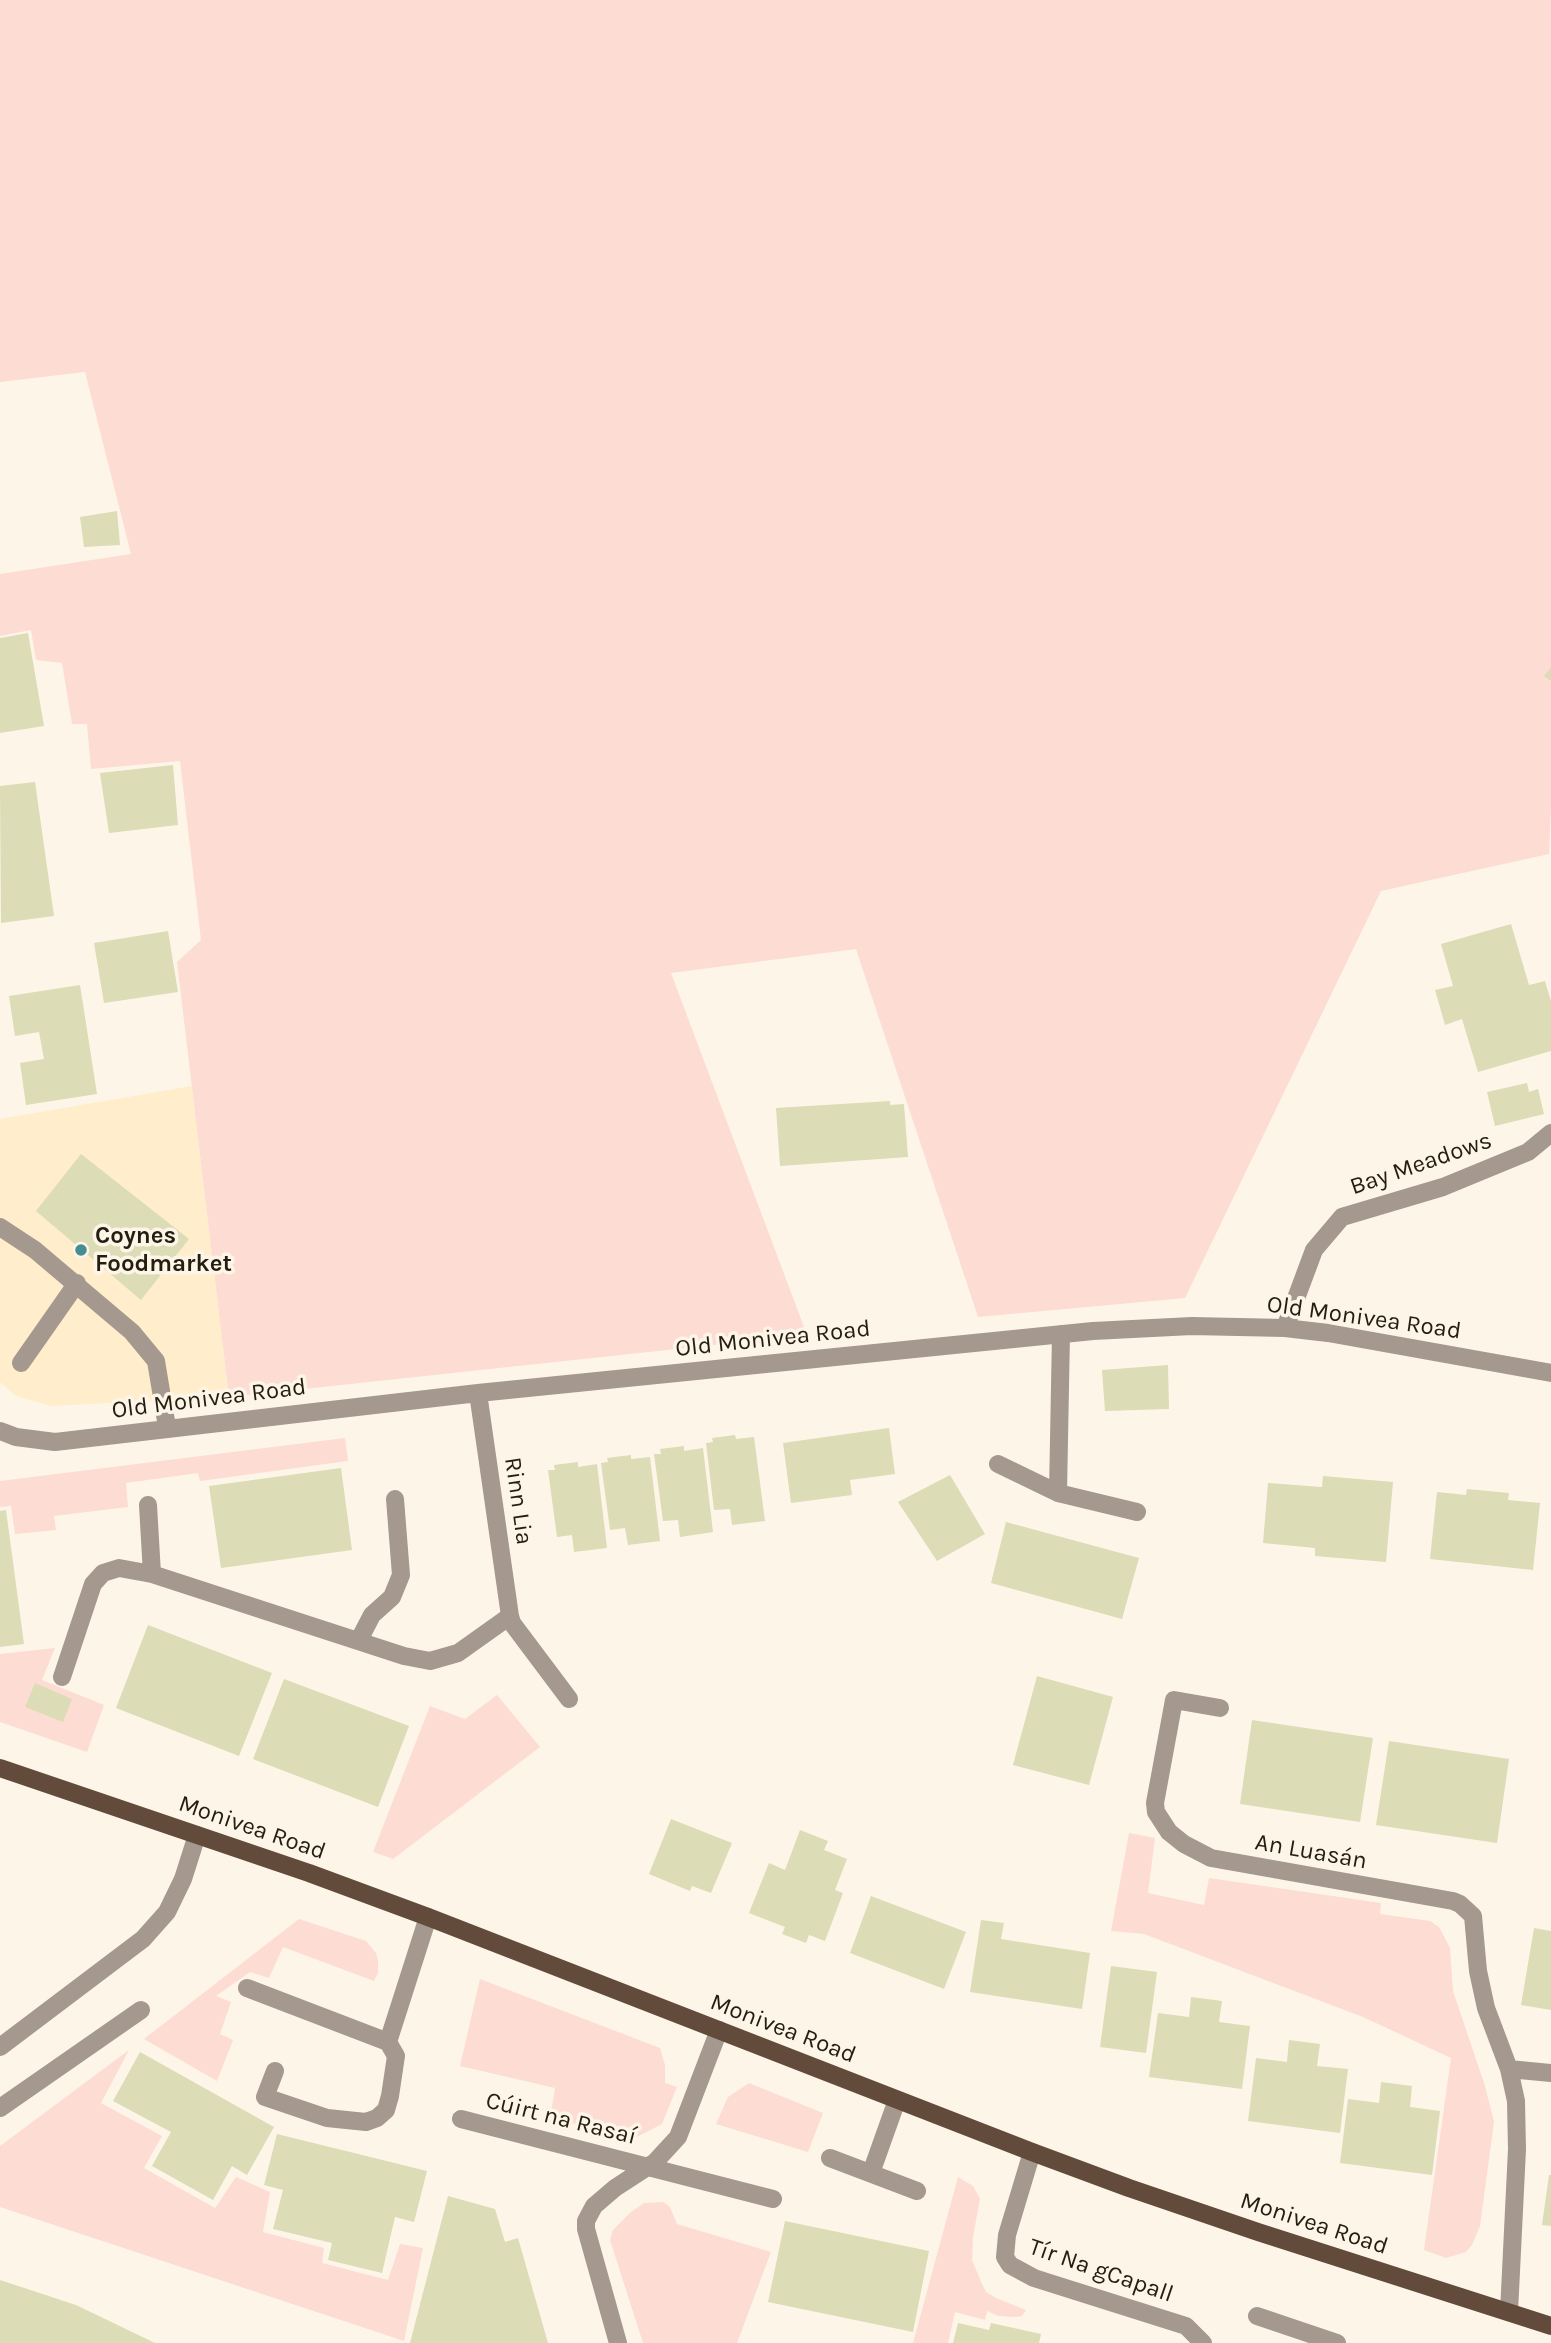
<!DOCTYPE html>
<meta charset="utf-8">
<style>
body{margin:0}
canvas{display:block;background:#fdf5e8}
</style>
<canvas width="1551" height="2343"></canvas>
<script>
const ctx = document.querySelector('canvas').getContext('2d');
ctx.lineJoin = 'round';
function paint(path, color) { ctx.fillStyle = color; ctx.fill(path, 'evenodd'); }
const shape = rows => new Path2D(rows.map(r => 'M' + r).join(''));
function strokePath(path, color, width, dash) { ctx.strokeStyle = color; ctx.lineWidth = width; ctx.lineCap = dash ? 'butt' : 'round'; ctx.setLineDash(dash || []); ctx.stroke(path); }
function drawText(font, color, halo, rows, align = 'center') {
  ctx.font = font + ' Karla,sans-serif'; ctx.lineWidth = 7; ctx.setLineDash([]); ctx.textBaseline = 'middle'; ctx.strokeStyle = halo; ctx.fillStyle = color; for (const [text, x, y, turn = 0] of rows) {
    ctx.save(); ctx.translate(x, y); ctx.rotate((+turn || 0) * Math.PI / 180); ctx.textAlign = isNaN(turn) ? turn : align; if (halo) ctx.strokeText(text, 0, 0); ctx.fillText(text, 0, 0); ctx.restore();
  }
}
paint(shape([
 [192,1086,229,1397,51,1406,16,1396,0,1382,0,1119]
]), '#ffedcc');
paint(shape([
 [0,0,1551,0,1551,806,1549,854,1381,891,1185,1298,978,1317,856,949,671,973,807,1335,229,1397,177,962,201,940,180,761,91,769,87,724,72,724,62,663,36,660,31,630,0,636,0,574,131,554,85,372,0,382],
 [345,1438,348,1461,200,1481,198,1473,126,1483,128,1507,54,1516,56,1530,15,1534,11,1506,0,1507,0,1481],
 [55,1648,42,1680,104,1705,87,1752,0,1722,0,1654],
 [497,1695,540,1747,393,1859,373,1852,430,1706,465,1719],
 [1129,1833,1155,1838,1148,1893,1204,1905,1209,1878,1381,1903,1380,1914,1430,1921,1439,1927,1450,1948,1453,1991,1485,2086,1494,2122,1480,2226,1472,2245,1466,2252,1446,2258,1424,2250,1451,2058,1363,2017,1144,1934,1111,1931],
 [299,1919,366,1941,376,1953,378,1961,378,1973,374,1981,283,1947,269,1978,250,1972,216,1996,231,2002,220,2034,233,2040,217,2081,144,2039],
 [480,1979,660,2048,665,2065,665,2083,677,2087,662,2124,635,2138,550,2118,555,2088,460,2066],
 [129,2050,101,2103,162,2136,144,2168,215,2208,236,2177,270,2192,263,2232,324,2248,322,2263,388,2280,400,2244,423,2248,404,2341,0,2207,0,2146],
 [749,2083,823,2113,808,2152,716,2124,728,2097],
 [958,2177,973,2186,980,2199,973,2237,972,2260,982,2284,986,2292,996,2298,1026,2310,1022,2316,1014,2317,998,2316,987,2311,985,2320,955,2312,948,2343,913,2343],
 [663,2202,670,2207,677,2224,771,2252,737,2343,643,2343,610,2240,613,2230,631,2212,644,2203]
]), '#fddcd3');
paint(shape([
 [117,511,120,545,84,547,80,517],
 [28,633,44,726,0,733,0,638],
 [1551,667,1551,681,1544,676],
 [173,765,178,825,109,833,100,773],
 [35,782,54,916,1,923,0,786],
 [1511,924,1529,985,1545,981,1551,1001,1551,1051,1478,1072,1462,1019,1445,1025,1435,990,1453,986,1441,944],
 [168,931,178,992,104,1003,94,943],
 [80,985,97,1094,26,1105,20,1063,44,1059,39,1032,15,1036,9,996],
 [1527,1083,1529,1092,1538,1089,1544,1114,1495,1126,1487,1092],
 [890,1101,890,1105,904,1104,908,1157,780,1166,776,1108],
 [81,1154,189,1239,141,1300,36,1211],
 [1168,1365,1169,1409,1105,1411,1102,1370],
 [889,1428,895,1474,850,1480,852,1495,791,1503,783,1443],
 [735,1435,736,1439,754,1437,765,1521,732,1525,730,1509,714,1510,706,1443,713,1442,712,1438],
 [684,1446,684,1451,703,1448,713,1532,680,1537,678,1520,663,1521,654,1454,661,1454,660,1449],
 [631,1455,631,1459,650,1457,660,1541,628,1545,625,1528,610,1530,601,1463,608,1462,607,1458],
 [578,1462,578,1467,597,1464,607,1548,574,1552,572,1535,557,1537,548,1470,555,1470,554,1465],
 [341,1468,352,1550,221,1568,209,1486],
 [950,1475,985,1534,937,1561,898,1502],
 [1323,1476,1393,1482,1386,1562,1315,1556,1315,1548,1263,1543,1268,1483,1322,1487],
 [1467,1489,1509,1493,1508,1500,1540,1503,1533,1570,1430,1559,1437,1492,1466,1495],
 [6,1510,24,1644,0,1647,0,1511],
 [1006,1522,1139,1558,1122,1619,991,1583],
 [148,1625,272,1673,239,1756,116,1708],
 [1037,1676,1113,1697,1089,1785,1013,1765],
 [284,1679,409,1726,378,1807,253,1759],
 [35,1683,72,1699,63,1722,25,1707],
 [1252,1720,1373,1738,1360,1822,1240,1804],
 [1389,1741,1509,1759,1497,1843,1376,1825],
 [671,1819,732,1843,711,1893,692,1886,690,1891,649,1874],
 [800,1830,828,1841,824,1850,847,1859,835,1890,843,1893,825,1941,809,1935,806,1943,782,1934,785,1927,749,1913,769,1863,785,1870],
 [871,1896,966,1932,944,1989,850,1953],
 [981,1920,1004,1923,1001,1939,1090,1953,1082,2009,970,1992],
 [1534,1928,1551,1931,1551,2010,1521,2005],
 [1111,1966,1157,1972,1146,2053,1100,2047],
 [1191,1997,1222,2001,1219,2022,1250,2026,1242,2089,1149,2077,1158,2013,1189,2017],
 [1289,2040,1320,2044,1317,2066,1348,2069,1340,2133,1248,2121,1256,2058,1287,2062],
 [140,2052,274,2127,247,2175,232,2166,213,2200,152,2166,171,2132,113,2101],
 [1381,2082,1412,2086,1410,2107,1440,2111,1432,2175,1340,2163,1348,2099,1379,2103],
 [277,2134,427,2171,414,2222,395,2217,382,2273,328,2260,332,2243,273,2229,283,2190,264,2185],
 [1549,2175,1551,2175,1551,2226,1542,2225],
 [448,2196,495,2209,505,2242,518,2238,548,2343,410,2343],
 [785,2221,929,2251,913,2332,768,2302],
 [0,2280,76,2305,155,2343,0,2343],
 [958,2323,989,2330,991,2323,1041,2334,1039,2343,953,2343]
]), '#dcdcb7');
strokePath(shape([
 [0,1227,35,1250,132,1332,156,1361,167,1427],
 [1285,1328,1314,1250,1342,1217,1443,1187,1528,1152,1551,1133],
 [1061,1334,1058,1493,1137,1512],
 [21,1363,77,1283],
 [0,1431,16,1437,55,1442,478,1393,1093,1331,1192,1326,1285,1328,1328,1333,1551,1373],
 [998,1464,1058,1493],
 [148,1505,152,1574],
 [510,1616,512,1623,569,1699],
 [359,1640,372,1615,392,1597,401,1575,395,1499],
 [62,1677,93,1584,103,1573,119,1568,152,1574,404,1656,430,1661,458,1653,510,1616,478,1393],
 [1220,1708,1174,1700,1155,1803,1156,1812,1169,1832,1184,1844,1211,1858,1453,1901,1460,1904,1473,1916,1478,1971,1486,2008,1509,2069,1516,2101,1517,2149,1509,2312],
 [247,1988,388,2042],
 [0,2047,143,1939,167,1912,183,1879,197,1835],
 [1509,2069,1551,2073],
 [275,2071,265,2097,327,2118,366,2122,377,2118,386,2110,390,2096,396,2056,388,2042,428,1917],
 [0,2108,141,2010],
 [461,2119,773,2199],
 [1032,2152,1007,2235,1005,2257,1010,2265,1034,2278,1186,2326,1203,2343],
 [830,2158,917,2191],
 [871,2173,897,2100],
 [1257,2316,1337,2343],
 [618,2343,586,2229,586,2221,594,2206,615,2188,655,2162,678,2137,719,2030]
]), '#a5988e', 18);
strokePath(shape([
 [0,1768,309,1873,428,1917,1032,2152,1129,2188,1258,2232,1551,2326]
]), '#624b3a', 18);
for (const [x, y, r, color] of [
 [81,1250,7,"#458d93"]
]) { const dot = new Path2D(); dot.arc(x, y, r, 0, 2 * Math.PI); ctx.fillStyle = color; ctx.fill(dot); strokePath(dot, '#fdf5e8', 2.5); }
drawText('24px', '#241e11', '#fdf5e8', [
 ["Bay Meadows",1421,1164,-19],
 ["Old Monivea Road",1364,1318,8],
 ["Old Monivea Road",773,1339,-6],
 ["Old Monivea Road",209,1399,-7],
 ["Rinn Lia",518,1501,82],
 ["Monivea Road",252,1828,19],
 ["An Luasán",1311,1852,10],
 ["Monivea Road",783,2029,21],
 ["Cúirt na Rasaí",561,2119,14],
 ["Monivea Road",1314,2224,18],
 ["Tír Na gCapall",1101,2271,19]
]);
drawText('bold 24px', '#241e11', '#fdf5e8', [
 ["Coynes",95,1236],
 ["Foodmarket",95,1264]
], 'left');
</script>
